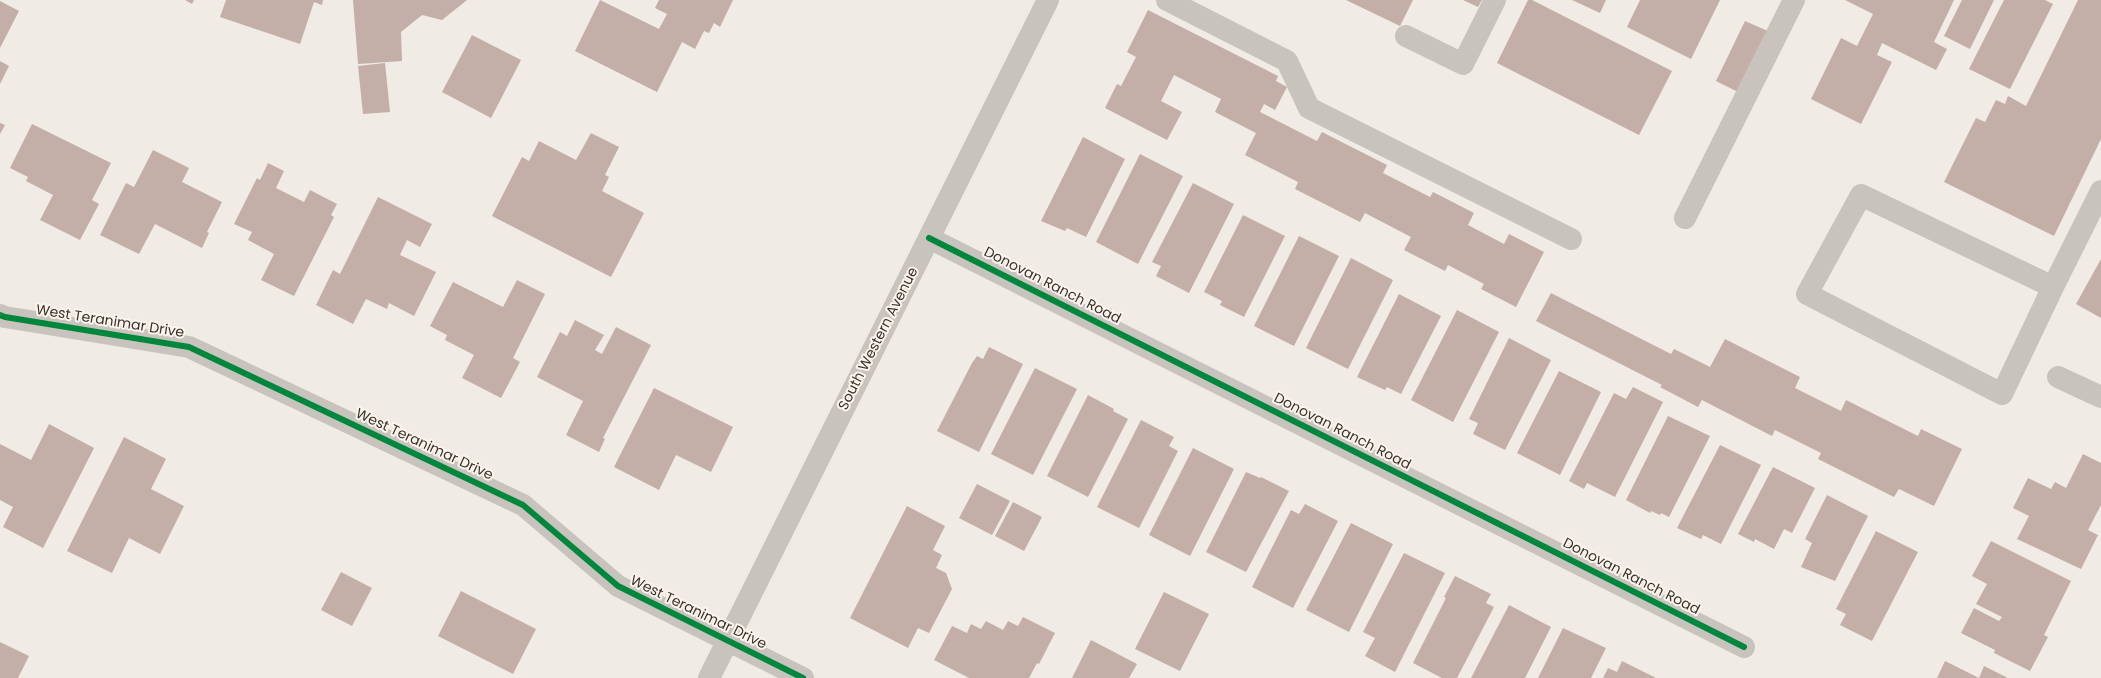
<!DOCTYPE html>
<style>
body{margin:0}
canvas{display:block;background:#f0ebe5}
</style>
<canvas width="2101" height="678"></canvas>
<script>
const ctx = document.querySelector('canvas').getContext('2d');
ctx.lineJoin = 'round';
function paint(path, color) { ctx.fillStyle = color; ctx.fill(path, 'evenodd'); }
const shape = rows => new Path2D(rows.map(r => 'M' + r).join(''));
function strokePath(path, color, width, dash) { ctx.strokeStyle = color; ctx.lineWidth = width; ctx.lineCap = dash ? 'butt' : 'round'; ctx.setLineDash(dash || []); ctx.stroke(path); }
function drawText(font, color, halo, rows, align = 'center') {
  ctx.font = font + ' Poppins,sans-serif'; ctx.lineWidth = 4; ctx.setLineDash([]); ctx.textBaseline = 'middle'; ctx.strokeStyle = halo; ctx.fillStyle = color; for (const [text, x, y, turn = 0] of rows) {
    ctx.save(); ctx.translate(x, y); ctx.rotate((+turn || 0) * Math.PI / 180); ctx.textAlign = isNaN(turn) ? turn : align; if (halo) ctx.strokeText(text, 0, 0); ctx.fillText(text, 0, 0); ctx.restore();
  }
}
paint(shape([
 [185,0,194,0,192,4],
 [226,0,323,0,322,5,314,2,300,44,220,17],
 [353,0,467,0,442,20,422,15,401,32,402,61,358,64],
 [600,0,659,29,667,14,655,8,659,0,733,0,720,27,714,23,709,33,704,31,695,49,682,42,657,92,575,51],
 [1346,0,1413,0,1400,26],
 [1463,0,1482,0,1478,7],
 [1528,0,1532,0,1672,71,1639,135,1497,63],
 [1572,0,1606,0,1600,13],
 [1640,0,1720,0,1691,59,1627,27],
 [1845,0,1954,0,1934,42,1947,49,1936,70,1882,43,1877,55,1892,62,1861,124,1811,99,1841,38,1857,46,1873,14],
 [1962,0,1994,0,1970,49,1944,36],
 [2004,0,2045,0,2053,4,2010,89,1969,69],
 [2078,0,2101,0,2101,139,2054,236,1944,182,1976,118,1985,122,1996,100,2005,104,2008,96,2026,106],
 [0,1,19,11,0,48],
 [1148,10,1278,76,1276,81,1287,87,1275,110,1264,104,1260,112,1317,141,1322,132,1387,165,1383,173,1430,197,1433,192,1474,213,1468,225,1504,244,1509,234,1544,252,1516,307,1481,289,1484,284,1448,265,1445,271,1404,250,1411,237,1365,213,1360,222,1295,189,1298,182,1245,155,1256,133,1215,112,1221,99,1174,75,1161,101,1182,112,1167,140,1105,108,1117,84,1121,86,1136,57,1127,52],
 [1745,21,1770,32,1740,93,1716,81],
 [472,35,521,60,491,118,442,92],
 [0,61,9,66,0,84],
 [385,63,390,112,363,114,358,66],
 [0,123,5,125,0,134],
 [32,124,111,163,92,200,99,204,80,240,40,220,53,195,26,181,28,177,10,168],
 [591,133,619,147,605,175,609,177,602,191,644,213,611,277,492,216,522,157,529,161,539,141,576,160],
 [1083,137,1125,159,1086,237,1067,228,1065,231,1041,221],
 [153,150,189,168,182,182,222,202,207,232,209,233,202,248,155,224,139,254,100,235,126,183,134,187],
 [1140,154,1183,176,1138,264,1096,242],
 [268,163,284,171,276,188,304,202,310,190,337,204,331,215,334,217,294,296,261,280,274,254,248,240,252,232,234,224,257,178,260,180],
 [1193,183,1234,204,1189,293,1156,276,1161,266,1152,262],
 [378,197,432,224,420,247,407,240,400,255,436,272,414,316,389,303,387,309,366,299,353,324,316,305,333,270,340,274],
 [1243,215,1285,236,1244,317,1220,305,1222,301,1204,292],
 [1299,236,1339,256,1294,346,1254,326],
 [1351,258,1393,280,1348,369,1306,348],
 [2101,259,2101,318,2076,304],
 [517,280,545,294,513,358,520,362,501,398,462,378,474,355,445,340,447,335,430,326,453,282,503,307],
 [1551,293,1671,354,1674,349,1710,367,1725,339,1800,377,1795,388,1841,411,1846,400,1918,436,1921,429,1962,449,1934,506,1899,489,1894,497,1818,459,1821,453,1775,430,1772,436,1702,400,1698,407,1660,387,1662,385,1536,321],
 [1399,294,1441,316,1401,394,1387,387,1385,390,1357,377],
 [1457,310,1499,332,1453,422,1411,400],
 [575,320,604,335,595,350,602,354,616,327,651,345,603,438,605,439,599,452,566,435,583,401,537,377,560,332,567,336],
 [1509,338,1551,360,1505,450,1473,434,1478,423,1469,419],
 [989,347,1023,364,979,452,937,431,972,363,977,356,983,359],
 [1035,368,1077,389,1033,475,991,454],
 [1559,371,1601,392,1560,475,1517,453],
 [1633,387,1663,402,1615,497,1587,483,1584,489,1569,481,1614,393,1626,399],
 [654,388,733,427,711,472,676,455,659,490,614,467],
 [1088,395,1114,409,1113,411,1128,419,1088,497,1047,476],
 [1668,416,1710,436,1669,517,1661,513,1660,515,1651,511,1650,513,1626,500],
 [1141,420,1174,437,1169,446,1178,451,1139,528,1097,507],
 [49,424,94,448,43,548,3,527,13,507,0,500,0,444,31,460],
 [124,437,166,459,151,489,184,506,160,554,129,538,112,573,67,551],
 [1720,445,1761,465,1721,544,1703,535,1701,539,1677,528],
 [1193,448,1234,469,1190,556,1149,535],
 [2083,454,2101,463,2101,505,2088,530,2098,535,2081,569,2017,539,2029,516,2013,508,2028,478,2051,489,2055,482,2066,488],
 [1773,467,1815,488,1792,533,1784,529,1774,549,1755,539,1754,542,1738,534],
 [1246,472,1260,478,1261,477,1289,491,1246,572,1206,552],
 [977,484,1010,501,992,535,959,518],
 [1827,495,1868,516,1835,581,1801,567,1812,543,1805,539],
 [1013,502,1042,517,1024,551,995,536],
 [1305,504,1338,521,1293,608,1252,587,1291,510,1299,514],
 [907,506,945,526,933,550,942,555,936,568,946,573,952,589,929,633,918,628,908,648,850,618],
 [1351,523,1393,544,1349,632,1306,610],
 [1876,531,1918,552,1872,641,1840,625,1846,614,1836,609],
 [1991,541,2071,581,2044,635,2048,637,2030,671,1994,653,1995,650,1961,633,1974,608,1999,621,2002,617,1976,604,1987,584,1972,576],
 [1404,553,1445,573,1395,672,1365,656,1375,638,1363,632],
 [341,572,372,588,352,626,321,610],
 [1455,576,1491,594,1486,603,1494,607,1457,678,1442,678,1413,663,1446,598,1444,597],
 [461,591,536,629,513,674,438,636],
 [1164,592,1209,614,1180,671,1135,649],
 [1509,605,1551,627,1525,678,1471,678],
 [1023,617,1055,633,1039,664,1037,663,1029,678,969,678,934,660,952,626,967,633,971,624,981,629,986,621,1003,630,1008,621,1018,626],
 [1563,628,1606,648,1591,678,1538,678],
 [1091,640,1137,664,1129,678,1072,678],
 [0,642,29,656,18,678,0,678],
 [1622,661,1656,678,1603,678,1608,668,1617,672],
 [1945,661,1979,678,1984,666,2008,678,1937,678]
]), '#c3afa7');
strokePath(shape([
 [1167,0,1287,61,1309,108,1571,239],
 [1406,36,1463,64,1495,0],
 [1685,218,1794,0],
 [929,238,1744,647],
 [2053,287,1861,195,1807,294,2002,394,2053,287,2101,191],
 [0,315,5,317,189,347,523,505,618,586,803,678],
 [2058,377,2101,397],
 [709,678,1048,0]
]), '#c9c3be', 22);
strokePath(shape([
 [929,238,1744,647],
 [0,315,5,317,189,347,523,505,618,586,803,678]
]), '#00873e', 6);
drawText('14px', '#3b302b', '#fbf5ee', [
 ["Donovan Ranch Road",1052,286,27],
 ["West Teranimar Drive",110,322,9],
 ["South Western Avenue",879,339,-63],
 ["Donovan Ranch Road",1342,432,27],
 ["West Teranimar Drive",424,445,25],
 ["Donovan Ranch Road",1631,577,27],
 ["West Teranimar Drive",698,613,26]
]);
</script>
